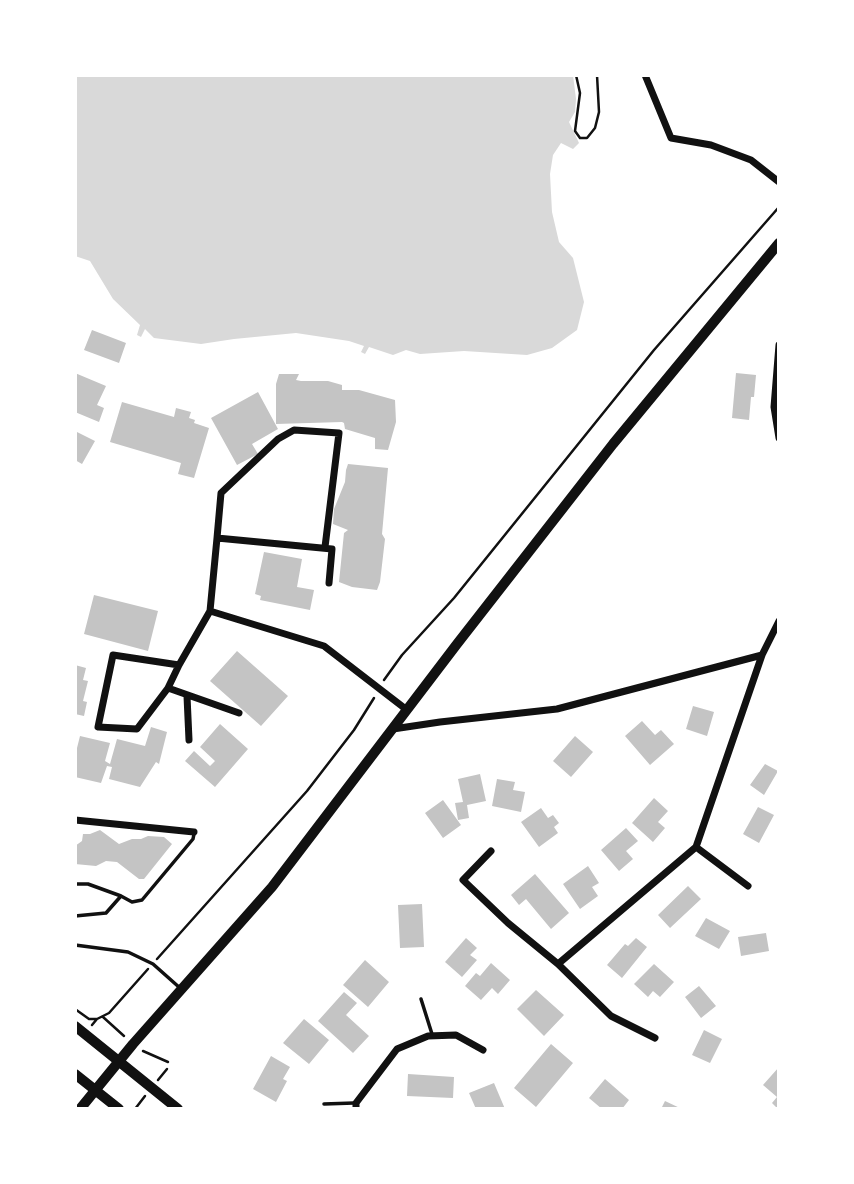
<!DOCTYPE html>
<style>
body{margin:0}
#map{position:relative;width:854px;height:1184px;overflow:hidden;background:#fff;font-family:Ubuntu,sans-serif}
canvas{display:block}
.frame{position:absolute;inset:0;border:77px solid #fff;pointer-events:none}
</style>
<div id="map">
<canvas width="854" height="1184"></canvas>
<div class="frame"></div>
</div>
<script>
const ctx = document.querySelector('canvas').getContext('2d');
ctx.lineJoin = 'round';
function paint(path, color) { ctx.fillStyle = color; ctx.fill(path, 'evenodd'); }
const shape = rows => new Path2D(rows.map(r => 'M' + r).join(''));
function strokePath(path, color, width, dash) { ctx.strokeStyle = color; ctx.lineWidth = width; ctx.lineCap = dash ? 'butt' : 'round'; ctx.setLineDash(dash || []); ctx.stroke(path); }
paint(shape([
 [75,75,573,75,576,99,575,112,569,122,579,143,573,149,561,143,553,155,550,174,552,212,559,242,573,258,584,302,577,330,552,348,527,355,464,351,420,354,406,350,393,355,369,347,365,354,361,352,364,346,349,341,296,333,234,339,201,344,154,338,145,329,141,337,137,335,140,325,113,299,90,261,75,256]
]), '#d9d9d9');
paint(shape([
 [92,330,126,343,119,363,84,350],
 [75,373,106,386,97,405,104,408,99,422,75,412],
 [736,373,756,375,754,397,751,397,749,420,732,418],
 [279,374,299,374,296,380,301,381,328,381,342,385,342,390,359,390,395,400,396,422,388,450,375,449,375,438,345,429,344,423,342,422,276,424,276,384],
 [258,392,278,429,252,444,258,454,237,465,211,418],
 [122,402,174,417,176,408,191,412,189,418,195,420,194,423,209,428,194,478,178,474,181,463,110,442],
 [75,431,95,441,82,464,75,460],
 [348,464,388,468,382,534,385,539,380,582,377,590,352,587,339,582,344,533,348,530,333,524,334,509,345,482,346,470],
 [264,552,302,559,297,587,314,590,310,610,260,600,261,596,255,594],
 [94,595,158,611,148,651,84,634],
 [237,651,288,696,261,726,210,681],
 [75,665,86,668,83,680,88,681,83,701,87,702,84,716,75,714],
 [693,706,714,712,707,736,686,729],
 [642,721,655,735,661,730,674,744,650,765,625,736],
 [220,724,248,749,215,787,185,761,194,751,210,766,215,761,200,747],
 [151,727,167,732,159,764,156,762,140,787,109,779,112,767,107,766,101,783,75,777,75,756,80,736,110,743,105,761,110,764,117,739,145,746],
 [575,736,593,752,571,777,553,761],
 [765,764,778,771,764,795,750,785],
 [480,774,486,801,467,805,469,818,458,820,455,803,463,802,458,779],
 [497,779,515,782,513,790,525,792,521,812,492,806],
 [654,798,668,811,658,822,665,828,653,842,632,823],
 [443,800,461,825,443,838,425,813],
 [758,807,774,815,759,843,743,834],
 [541,808,548,818,553,815,559,823,554,827,558,833,539,847,521,822],
 [626,828,638,841,626,851,633,859,619,871,601,850],
 [100,830,119,844,132,839,141,839,148,836,164,837,172,844,144,879,139,879,117,862,106,861,96,866,75,864,75,846,82,841,83,834,90,834],
 [588,866,599,883,592,887,598,896,580,909,563,884],
 [535,874,569,913,551,929,526,899,519,905,511,895],
 [688,886,701,899,670,928,658,915],
 [422,904,424,947,400,948,398,905],
 [706,918,730,931,719,949,695,936],
 [766,933,769,951,741,956,738,937],
 [466,938,477,948,470,955,477,960,462,977,445,962],
 [636,938,647,947,622,978,607,965,625,944,628,946],
 [365,960,389,982,368,1007,343,985],
 [491,963,510,980,498,994,492,988,481,1000,465,986,476,973,480,976],
 [654,964,674,982,660,997,653,991,648,997,634,984],
 [699,986,716,1006,701,1018,685,997],
 [536,990,564,1015,544,1036,517,1009],
 [344,992,357,1003,346,1015,369,1036,353,1053,318,1021],
 [304,1019,329,1040,309,1064,283,1043],
 [704,1030,722,1039,710,1063,692,1055],
 [551,1044,573,1063,536,1107,514,1088],
 [271,1056,290,1067,283,1079,287,1081,276,1102,253,1089],
 [779,1067,779,1109,778,1109,772,1103,777,1097,763,1085],
 [408,1074,454,1077,453,1098,407,1096],
 [605,1079,629,1100,622,1109,602,1109,589,1098],
 [494,1083,505,1109,476,1109,469,1093],
 [665,1101,682,1109,661,1109]
]), '#c4c4c4');
strokePath(shape([
 [576,75,580,93,575,131,580,138,587,138,595,128,599,112,597,75],
 [384,680,402,655,454,598,654,350,779,207],
 [157,959,307,791,354,730,374,698],
 [75,1009,89,1019,97,1019],
 [103,1017,124,1036],
 [92,1025,97,1019,109,1013,148,969],
 [143,1051,168,1062],
 [158,1080,167,1069],
 [135,1109,145,1096]
]), '#111', 2.5);
strokePath(shape([
 [75,884,88,884,121,896,132,902,142,900,193,839,194,834],
 [75,916,106,913,121,896],
 [75,945,128,952,153,964,180,988],
 [421,999,432,1034],
 [324,1104,354,1103]
]), '#111', 3.5);
strokePath(shape([
 [645,75,671,138,711,145,751,160,779,182],
 [779,345,774,407,779,438],
 [325,547,339,433,294,430,278,439,221,493,217,538,332,549,329,583],
 [210,611,324,646,407,710],
 [179,665,113,655,98,727,137,729,168,688,179,665,210,611,217,538],
 [168,688,239,713],
 [187,696,189,740],
 [393,729,440,722,557,709,762,655],
 [75,820,194,832],
 [696,847,748,886],
 [491,851,463,880,508,923,558,964,611,1016,655,1038],
 [558,964,696,847,762,655,779,621],
 [356,1109,356,1103,397,1049,428,1036,456,1035,483,1050]
]), '#111', 7);
strokePath(shape([
 [75,1026,178,1109],
 [75,1074,119,1109],
 [80,1109,133,1044,272,887,457,644,613,444,779,243]
]), '#111', 10);
</script>
